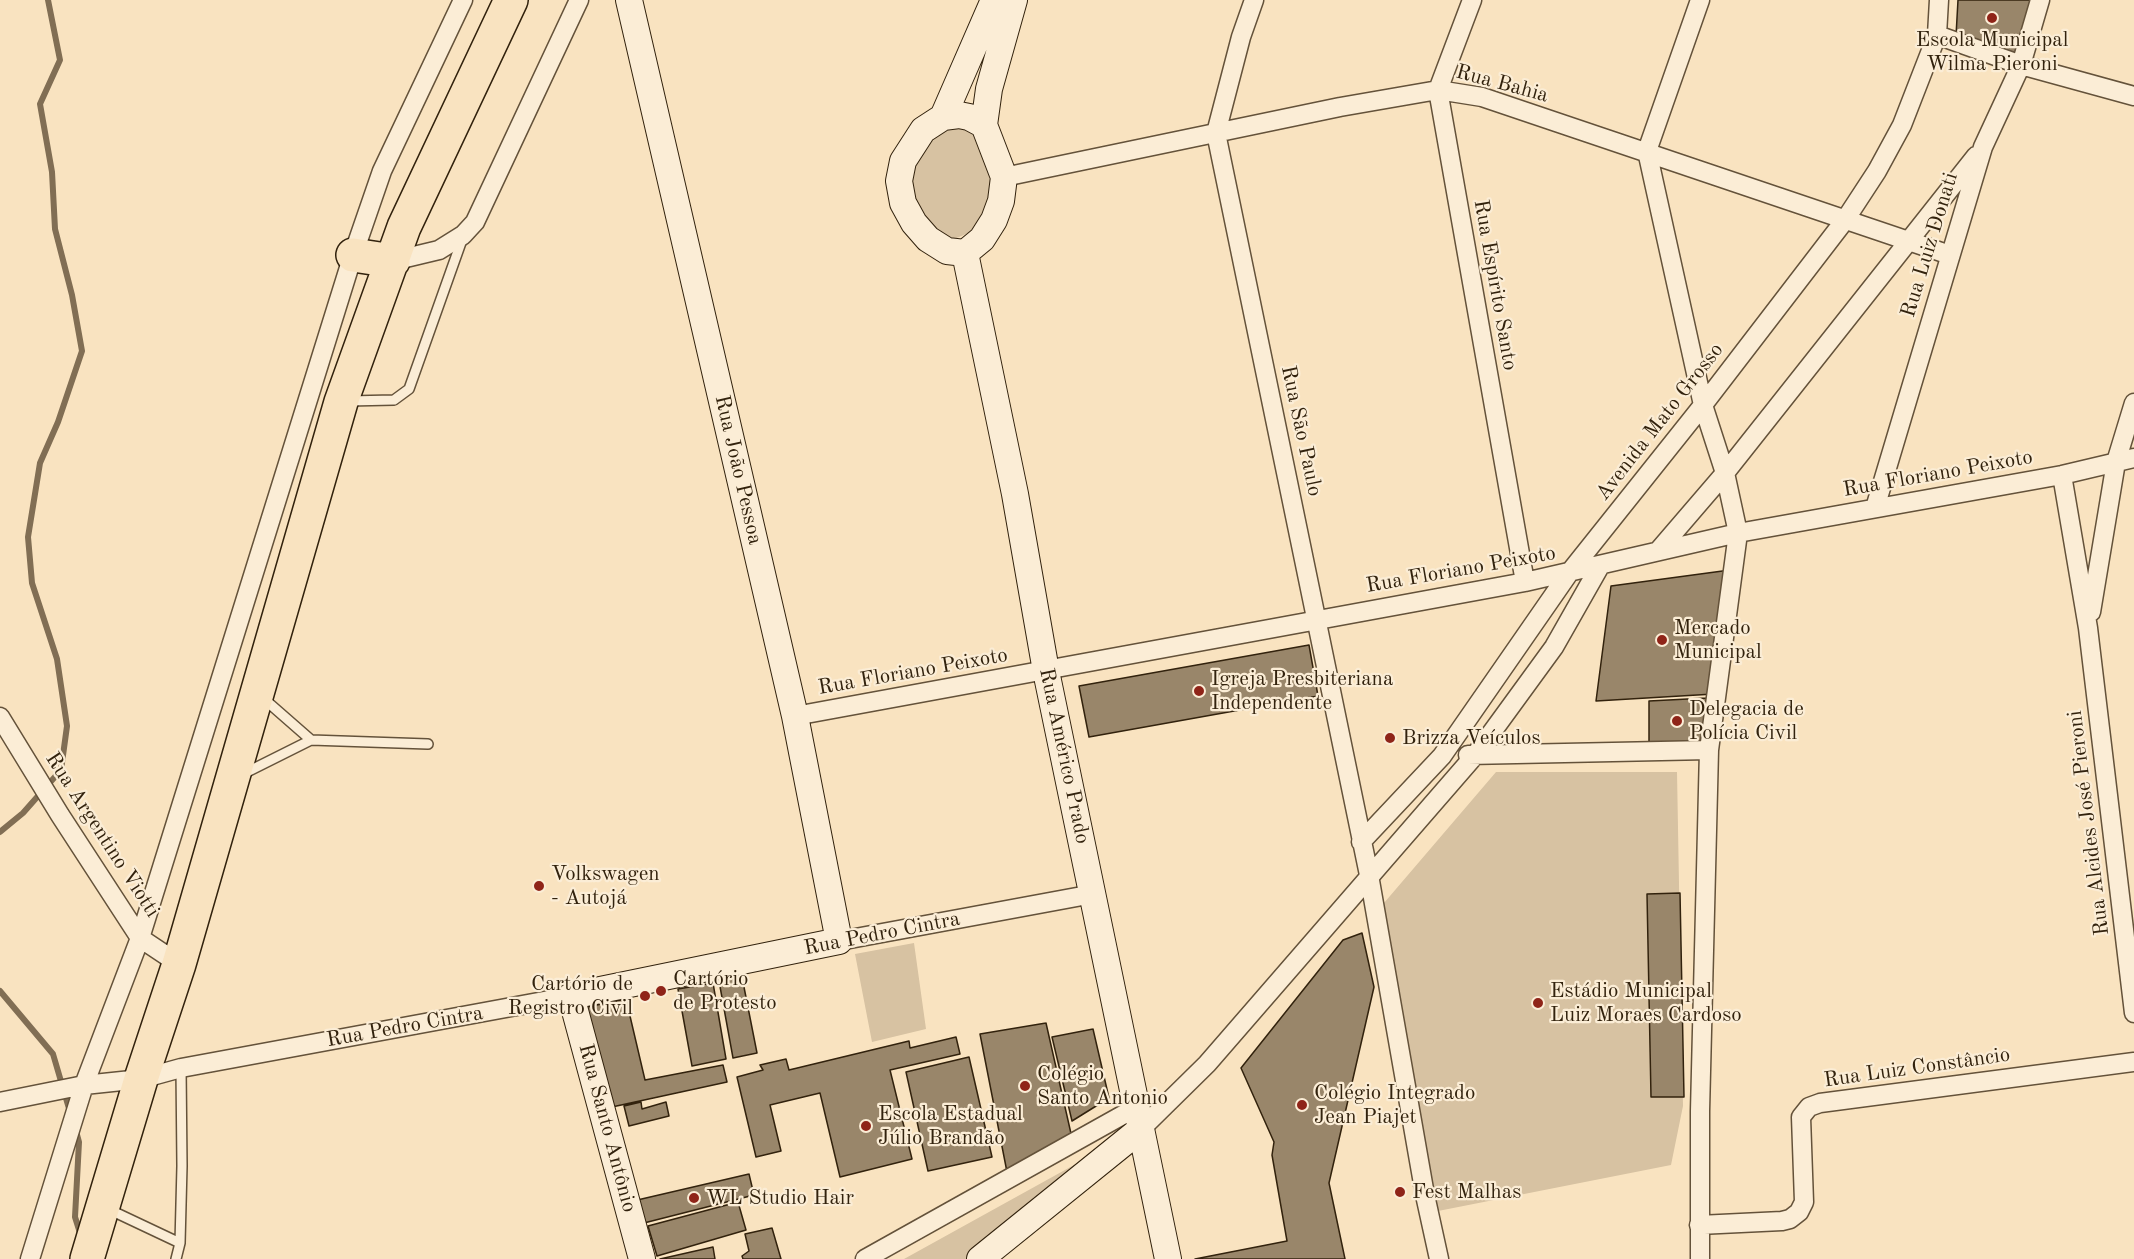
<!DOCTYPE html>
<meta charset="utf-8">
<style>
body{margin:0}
canvas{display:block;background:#f9e3c0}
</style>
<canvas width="2134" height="1259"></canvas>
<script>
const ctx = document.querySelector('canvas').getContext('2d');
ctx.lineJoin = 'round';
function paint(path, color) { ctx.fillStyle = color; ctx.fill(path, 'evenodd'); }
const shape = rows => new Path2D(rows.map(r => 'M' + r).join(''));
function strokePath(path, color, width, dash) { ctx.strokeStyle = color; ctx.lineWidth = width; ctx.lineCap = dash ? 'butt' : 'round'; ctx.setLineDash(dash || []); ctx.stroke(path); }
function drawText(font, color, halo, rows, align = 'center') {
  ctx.font = font + ' "Old Standard TT",serif'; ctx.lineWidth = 4.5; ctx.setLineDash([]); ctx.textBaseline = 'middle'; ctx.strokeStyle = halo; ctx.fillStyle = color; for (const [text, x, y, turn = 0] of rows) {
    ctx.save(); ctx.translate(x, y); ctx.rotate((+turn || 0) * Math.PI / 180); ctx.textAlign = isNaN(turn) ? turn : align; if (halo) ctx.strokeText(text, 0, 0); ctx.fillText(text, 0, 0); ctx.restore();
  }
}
paint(shape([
 [949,124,972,131,981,143,992,188,986,216,973,231,952,240,942,238,913,210,910,168,914,151],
 [1496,772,1677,772,1683,1106,1671,1165,1433,1212,1378,910],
 [914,943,926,1029,872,1042,855,954],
 [1130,1134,988,1259,904,1259]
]), '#d7c2a2');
strokePath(shape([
 [0,832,23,813,61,770,67,726,57,659,32,583,28,537,40,463,58,422,82,351,72,295,55,229,52,172,40,104,60,60,48,0],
 [0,991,53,1054,70,1112],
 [76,1131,79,1142,75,1217,81,1236]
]), '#816e54', 6);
const building = shape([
 [1958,0,2031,0,2016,53,1956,36,1958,0],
 [1730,570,1714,694,1596,701,1611,586,1730,570],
 [1309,645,1318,696,1089,737,1079,686,1309,645],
 [1707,698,1704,741,1649,744,1649,701,1707,698],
 [1680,893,1684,1097,1651,1097,1647,894,1680,893],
 [1362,933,1374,987,1329,1183,1345,1259,1195,1259,1287,1241,1272,1155,1274,1142,1241,1068,1343,940,1362,933],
 [742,977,757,1053,733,1058,719,981,742,977],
 [713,983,726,1059,692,1066,678,989,713,983],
 [626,999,645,1080,723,1065,727,1082,612,1107,587,1007,626,999],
 [1046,1023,1072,1138,1007,1172,980,1034,1046,1023],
 [1093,1029,1109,1098,1072,1121,1052,1037,1093,1029],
 [956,1037,960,1054,890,1070,912,1159,840,1177,820,1093,770,1105,781,1151,756,1157,737,1077,763,1070,760,1065,786,1059,789,1070,909,1041,910,1048,956,1037],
 [969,1057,992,1157,928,1171,906,1072,969,1057],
 [641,1102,642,1109,666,1102,669,1116,629,1126,624,1106,641,1102],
 [749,1174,754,1195,640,1224,633,1201,749,1174],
 [738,1202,746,1230,657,1256,648,1226,738,1202],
 [772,1228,781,1259,743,1259,742,1256,749,1251,745,1234,772,1228],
 [713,1247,715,1259,660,1259,713,1247]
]);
paint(building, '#99866a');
strokePath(building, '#32220d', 1.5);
const lane = shape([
 [348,401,394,400,409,389,463,237],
 [263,698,311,740,428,744],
 [243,774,311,740],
 [108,1209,180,1243],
 [176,1259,180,1243,182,1166,181,1068]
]);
const street = shape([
 [1254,0,1241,37,1216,133,1369,875,1425,1195,1439,1259],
 [1472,0,1438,90,1525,582],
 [1700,0,1647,151,1703,405,1725,473,1738,533,1709,750,1700,1111,1700,1259],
 [1937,35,2021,65,2134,96],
 [1004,177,1340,107,1438,90,1482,97,1950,255],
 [393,261,439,250,463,235,475,222,579,0],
 [2062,475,2088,628,2134,1013],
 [1875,508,1983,147,2021,65,2040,0],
 [1658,551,1725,473,1976,156],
 [2091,612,2116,462,2134,403],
 [795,716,1525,582,1738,533,2062,475,2134,458],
 [0,717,60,815,140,938,179,964],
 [1468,755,1709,750],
 [1361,842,1442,756,1569,573,1703,405,1845,220,1877,171,1902,125,1937,35,1939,0],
 [839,941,1093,894],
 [0,1102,84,1085,141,1079,181,1068,571,996],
 [1141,1129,1207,1064,1476,754,1554,647,1600,566],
 [1699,1225,1782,1221,1790,1219,1799,1212,1804,1202,1801,1117,1809,1107,1820,1103,2134,1062],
 [30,1259,84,1085,140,938,353,255,382,171,463,0],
 [865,1259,1137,1107]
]);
const secondary = shape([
 [629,0,795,716,839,941,571,996,642,1259],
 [959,115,969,117,984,125,1004,177,1001,201,994,220,982,239,965,253,947,251,928,239,914,223,903,203,899,181,903,161,923,130,943,117,959,115],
 [943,117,994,0],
 [984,125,989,89,1014,0],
 [965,253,1015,494,1046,671,1168,1259],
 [980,1259,1141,1129]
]);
const highway = shape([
 [353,255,393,261],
 [87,1259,141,1079,179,964,341,402,404,227,511,0]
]);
strokePath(lane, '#64523a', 12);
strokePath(street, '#64523a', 21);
strokePath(secondary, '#32220d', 28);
strokePath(highway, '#32220d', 36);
strokePath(lane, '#fbedd6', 9);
strokePath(street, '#fbedd6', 18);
strokePath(secondary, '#fbedd6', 26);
strokePath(highway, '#f9e3c0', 33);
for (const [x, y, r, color] of [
 [1992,18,6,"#8f2418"],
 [1662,640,6,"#8f2418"],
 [1199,691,6,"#8f2418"],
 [1677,721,6,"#8f2418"],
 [1390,738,6,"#8f2418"],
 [539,886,6,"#8f2418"],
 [661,991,6,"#8f2418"],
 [645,996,6,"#8f2418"],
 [1538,1003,6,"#8f2418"],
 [1025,1086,6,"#8f2418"],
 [1302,1105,6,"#8f2418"],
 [866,1126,6,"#8f2418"],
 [1400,1192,6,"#8f2418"],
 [694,1198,6,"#8f2418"]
]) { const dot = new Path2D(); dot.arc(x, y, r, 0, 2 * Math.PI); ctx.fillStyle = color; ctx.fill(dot); strokePath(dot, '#fbedd6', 2); }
drawText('21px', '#32220d', '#fbedd6', [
 ["Escola Municipal",1992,40,"center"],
 ["Wilma Pieroni",1992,64,"center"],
 ["Mercado",1674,628],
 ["Municipal",1674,652],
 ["Igreja Presbiteriana",1211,679],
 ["Independente",1211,703],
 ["Delegacia de",1689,709],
 ["Polícia Civil",1689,733],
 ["Brizza Veículos",1402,738],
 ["Volkswagen",551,874],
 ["- Autojá",551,898],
 ["Cartório",673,979],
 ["de Protesto",673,1003],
 ["Cartório de",633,984,"right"],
 ["Registro Civil",633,1008,"right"],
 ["Estádio Municipal",1550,991],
 ["Luiz Moraes Cardoso",1550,1015],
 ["Colégio",1037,1074],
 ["Santo Antonio",1037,1098],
 ["Colégio Integrado",1314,1093],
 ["Jean Piajet",1314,1117],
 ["Escola Estadual",878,1114],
 ["Júlio Brandão",878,1138],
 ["Fest Malhas",1412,1192],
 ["WL Studio Hair",706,1198]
], 'left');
drawText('21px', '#32220d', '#fbedd6', [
 ["Rua Bahia",1502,84,15],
 ["Rua Luiz Donati",1930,245,-73],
 ["Rua Espírito Santo",1495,285,80],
 ["Avenida Mato Grosso",1660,422,-52],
 ["Rua São Paulo",1301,431,78],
 ["Rua João Pessoa",738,470,77],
 ["Rua Floriano Peixoto",1938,474,-10],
 ["Rua Floriano Peixoto",1461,570,-10],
 ["Rua Floriano Peixoto",913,672,-10],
 ["Rua Américo Prado",1064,756,78],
 ["Rua Alcides José Pieroni",2089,823,-97],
 ["Rua Argentino Viotti",102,835,57],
 ["Rua Pedro Cintra",882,934,-11],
 ["Rua Pedro Cintra",405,1027,-10],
 ["Rua Luiz Constâncio",1917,1068,-8],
 ["Rua Santo Antônio",607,1128,75]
]);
</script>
